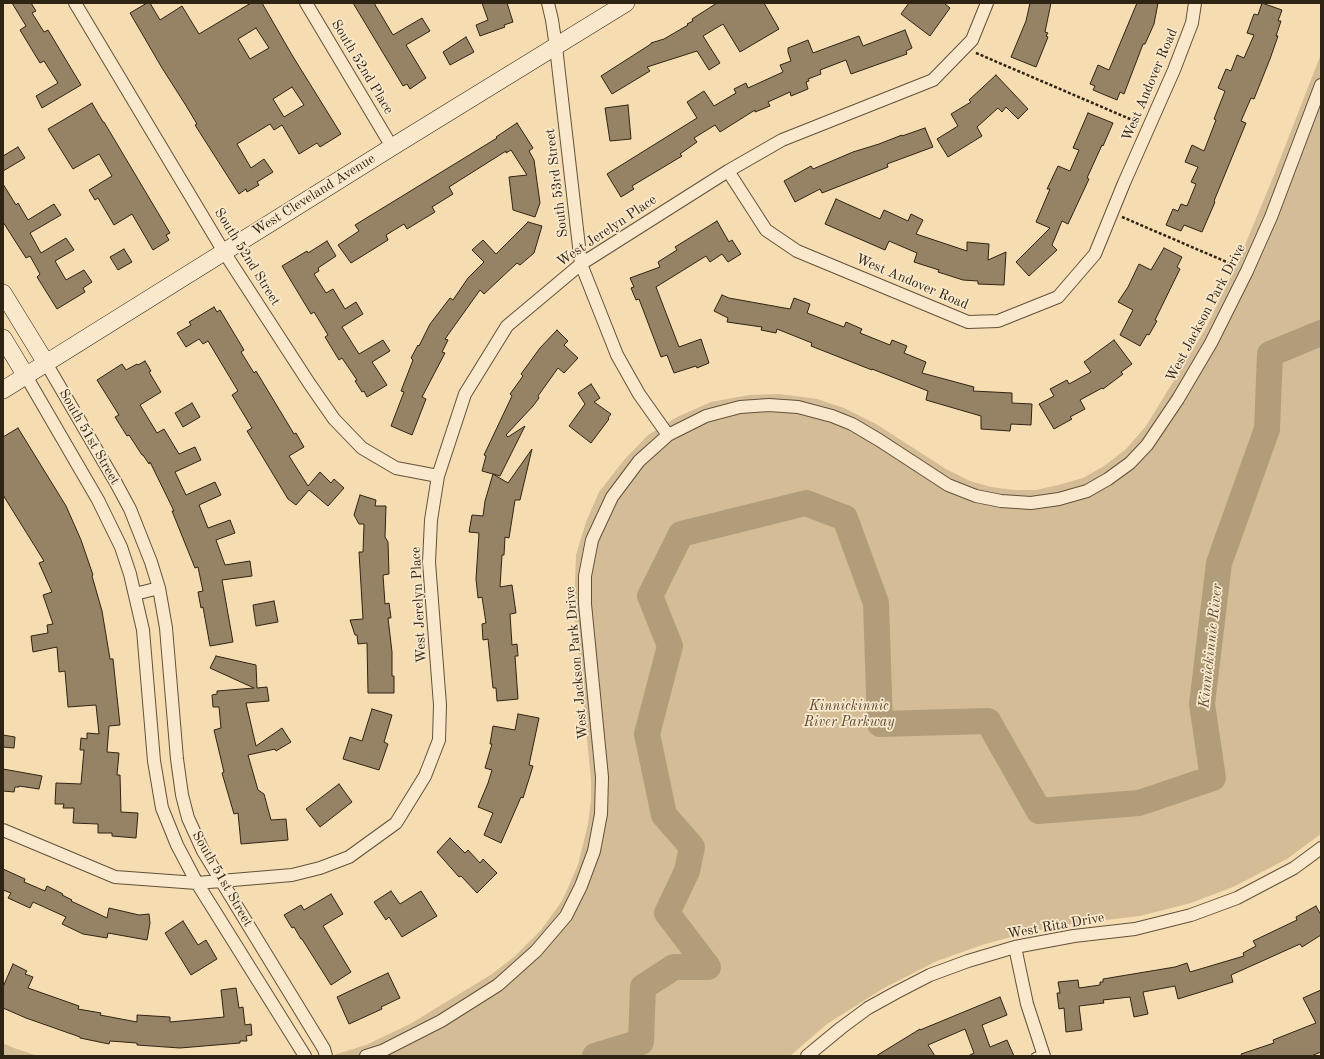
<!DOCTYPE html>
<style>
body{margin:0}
#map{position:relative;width:1324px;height:1059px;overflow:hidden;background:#f6dcb1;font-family:"Old Standard TT",serif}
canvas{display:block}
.frame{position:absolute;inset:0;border:4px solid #2f2313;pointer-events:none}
</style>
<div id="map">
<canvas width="1324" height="1059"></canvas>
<div class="frame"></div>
</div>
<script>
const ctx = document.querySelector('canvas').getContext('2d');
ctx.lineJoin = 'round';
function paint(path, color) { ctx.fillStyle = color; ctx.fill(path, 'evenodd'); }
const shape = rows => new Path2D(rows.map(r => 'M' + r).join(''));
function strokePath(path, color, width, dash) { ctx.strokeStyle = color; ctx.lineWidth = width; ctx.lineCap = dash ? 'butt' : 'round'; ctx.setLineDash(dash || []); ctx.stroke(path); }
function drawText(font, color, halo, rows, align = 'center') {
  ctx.font = font + ' "Old Standard TT",serif'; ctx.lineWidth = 3.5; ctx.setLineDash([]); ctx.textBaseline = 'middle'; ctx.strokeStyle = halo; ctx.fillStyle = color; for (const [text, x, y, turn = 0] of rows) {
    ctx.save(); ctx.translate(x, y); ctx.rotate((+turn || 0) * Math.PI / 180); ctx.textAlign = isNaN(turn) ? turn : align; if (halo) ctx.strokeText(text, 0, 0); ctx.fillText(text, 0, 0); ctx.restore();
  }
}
paint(shape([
 [1321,54,1321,834,1287,859,1233,887,1191,903,1140,916,1064,925,1025,933,982,945,937,961,884,988,827,1024,790,1056,331,1056,366,1045,410,1024,492,974,514,957,541,930,562,901,578,865,588,824,591,799,591,780,574,609,576,555,586,522,599,492,624,460,648,435,677,417,711,402,749,395,780,394,817,399,844,408,876,424,946,469,970,481,991,487,1014,490,1036,490,1058,485,1083,478,1104,466,1126,449,1146,426,1206,328,1237,264,1272,180],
 [3,1043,14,1048,38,1056,3,1056]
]), '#d4bd96');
strokePath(shape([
 [595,1056,641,1042,643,987,674,967,708,967,667,913,687,871,692,847,664,815,647,734,670,646,650,596,681,534,806,503,845,518,876,603,880,724,988,721,1039,811,1139,803,1213,778,1202,704,1219,563,1267,429,1270,354,1321,333]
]), '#b29d7b', 26);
const building = shape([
 [12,3,31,3,36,11,32,13,44,32,48,30,81,85,42,108,36,96,58,83,44,61,40,63,20,30,26,26,12,3],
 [147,3,150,3,160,20,182,6,199,34,251,3,262,3,292,55,341,134,320,147,317,143,299,154,282,125,274,130,270,124,237,144,251,168,264,159,273,172,257,182,259,185,247,192,246,189,239,194,195,125,197,124,185,104,162,68,130,13,147,3],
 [256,28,269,48,250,59,238,39,256,28],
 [292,87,304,105,284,117,273,99,292,87],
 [353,3,374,3,393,35,422,18,430,31,406,45,426,78,410,89,407,84,403,86,353,3],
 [482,3,507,3,513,22,504,25,505,27,480,36,476,25,488,20,482,3],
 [717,3,764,3,779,29,740,52,723,24,703,36,720,63,709,70,697,51,647,67,650,71,612,94,601,76,651,44,651,43,664,39,688,25,687,24,693,21,692,19,717,3],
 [909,3,944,3,950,8,930,36,901,14,909,3],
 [1030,3,1051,3,1045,32,1048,33,1046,36,1048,37,1036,67,1011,57,1026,21,1030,3],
 [1137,3,1158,3,1154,24,1145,44,1143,44,1140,52,1124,94,1120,92,1117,100,1093,90,1095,86,1090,84,1098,65,1109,70,1137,3],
 [1262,3,1282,10,1278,21,1281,21,1276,36,1278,36,1270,59,1254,99,1251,98,1241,121,1246,123,1214,201,1215,202,1202,232,1184,225,1181,231,1166,225,1173,209,1178,211,1181,204,1187,206,1196,184,1191,182,1198,167,1185,162,1192,145,1204,151,1216,120,1214,119,1225,91,1218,88,1226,69,1231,71,1237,55,1244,58,1254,35,1247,33,1254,14,1258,15,1262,3],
 [905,30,912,48,906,51,907,54,851,74,846,60,820,70,821,74,808,79,809,81,806,82,808,89,791,96,790,92,768,102,770,106,755,112,755,110,720,132,715,125,694,138,697,142,680,154,682,156,632,186,634,189,621,197,607,174,697,118,687,102,704,91,714,106,736,93,734,89,746,83,748,88,783,72,780,65,791,61,788,52,788,48,808,40,813,53,859,36,863,46,905,30],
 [466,37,474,52,450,65,443,52,466,37],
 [996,75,1028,109,1018,119,1006,107,1002,112,998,108,977,127,982,136,948,157,937,139,958,126,951,114,971,102,969,100,996,75],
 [92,103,103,122,104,122,170,233,166,235,169,240,153,250,132,214,114,225,98,198,95,200,89,190,112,176,99,154,73,169,48,129,92,103],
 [628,105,631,139,610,141,605,108,628,105],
 [1088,113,1113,123,1103,146,1102,145,1087,178,1089,179,1068,224,1062,221,1052,245,1057,250,1029,276,1016,262,1050,228,1036,222,1050,189,1047,189,1058,166,1070,171,1079,150,1073,148,1088,113],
 [517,123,533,148,529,151,534,160,540,203,535,217,513,210,509,177,527,175,511,150,506,153,506,151,449,187,453,194,432,207,435,212,407,229,404,224,386,235,388,240,351,263,338,245,359,231,355,225,497,138,496,137,517,123],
 [925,128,933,147,887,164,888,167,822,193,820,189,795,202,784,181,811,166,813,169,853,152,879,144,902,135,902,136,925,128],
 [18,147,25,158,3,171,3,156,18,147],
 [3,184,16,205,18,203,28,220,54,204,61,215,30,233,41,253,66,238,74,250,55,261,66,280,84,270,92,282,83,288,85,292,57,309,37,277,40,274,30,256,26,258,3,222,3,184],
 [836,199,880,219,884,210,908,221,911,214,923,220,916,234,967,251,967,242,989,244,988,260,1006,252,1004,285,978,284,978,281,963,280,938,272,939,270,914,262,917,253,889,241,885,250,825,224,836,199],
 [717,221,729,242,732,240,741,254,728,262,722,254,710,262,706,256,656,287,679,347,701,339,709,363,697,368,696,366,674,373,667,355,661,357,639,299,636,300,631,288,634,287,630,278,660,267,658,262,677,250,675,247,717,221],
 [528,222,542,226,534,253,520,265,517,263,484,294,480,290,445,339,448,340,442,352,445,353,422,397,426,399,412,435,391,426,404,392,401,391,413,360,411,358,418,345,419,346,430,324,450,298,453,300,468,278,484,262,472,250,483,240,496,254,528,222],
 [327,241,336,256,318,268,319,271,314,274,326,293,333,289,345,309,356,302,363,314,342,327,359,354,383,340,390,351,372,362,387,385,367,397,364,391,362,392,355,381,357,380,342,358,339,360,325,337,328,335,314,312,311,314,282,266,307,251,308,253,327,241],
 [1164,248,1182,257,1177,267,1180,269,1155,320,1157,321,1149,335,1147,334,1140,346,1120,335,1133,310,1118,302,1128,287,1139,264,1151,270,1164,248],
 [124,249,132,262,118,270,110,257,124,249],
 [722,295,729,298,790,309,794,298,810,304,807,313,844,327,846,322,862,329,860,333,890,345,892,340,907,346,904,353,926,362,922,373,974,387,973,391,1012,393,1012,403,1032,404,1031,425,1011,424,1010,431,981,429,981,416,926,400,928,391,872,369,872,370,811,346,812,343,777,329,776,333,761,330,762,327,727,322,728,318,714,311,722,295],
 [214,307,217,312,220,310,244,350,241,352,254,373,256,371,294,434,296,433,304,447,289,456,308,486,320,472,331,483,334,479,344,488,328,506,309,490,296,505,288,499,247,431,252,428,232,395,238,391,208,341,203,344,199,339,186,347,177,333,191,325,189,322,214,307],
 [557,330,568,341,564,345,578,358,564,373,558,368,538,396,539,398,533,406,506,435,508,437,525,426,500,476,493,474,508,483,532,449,520,500,515,500,509,538,505,537,504,555,502,555,500,587,512,585,516,613,510,614,512,645,517,644,518,656,515,656,518,699,497,701,496,688,493,688,488,639,483,640,482,624,486,623,482,597,478,598,476,579,479,533,469,532,472,515,483,516,485,501,493,474,482,471,486,456,484,455,512,396,510,394,523,376,521,374,540,348,557,330],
 [1114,340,1132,364,1121,372,1123,374,1103,389,1102,388,1080,400,1085,409,1070,417,1072,419,1054,429,1039,404,1054,396,1050,389,1067,380,1069,384,1091,372,1084,362,1114,340],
 [145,361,151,371,149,372,161,392,140,405,157,433,164,429,179,454,195,447,201,460,175,472,186,495,215,482,221,495,199,505,208,528,230,520,235,533,216,540,225,565,250,561,252,576,222,580,233,642,210,646,203,607,201,608,198,592,203,591,198,567,195,568,172,511,174,511,150,462,149,464,143,455,142,455,129,435,127,436,115,417,119,415,97,380,122,364,126,370,137,364,138,365,145,361],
 [591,384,600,398,594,402,611,414,608,418,609,419,591,443,569,426,585,404,578,393,591,384],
 [192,403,200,417,183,427,175,413,192,403],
 [18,428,66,506,81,540,93,575,92,576,102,611,110,659,113,659,120,725,109,726,107,752,119,753,117,775,120,775,121,812,138,813,136,838,112,836,112,833,98,833,98,824,73,823,74,808,63,808,64,804,55,804,56,783,81,784,84,750,80,750,81,738,87,739,87,733,99,734,96,705,68,707,65,671,59,672,57,647,33,652,31,636,48,633,47,625,53,624,43,595,52,592,39,563,44,561,3,495,3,437,18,428],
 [360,495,376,500,375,506,386,506,385,537,388,542,389,574,383,575,385,604,389,603,391,618,388,618,392,652,392,676,394,676,394,693,368,693,367,643,358,644,357,635,355,635,350,620,363,619,359,552,363,552,364,524,359,524,354,515,360,495],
 [274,601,278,622,256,626,253,605,274,601],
 [216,656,256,665,257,688,267,687,269,701,246,703,256,746,282,728,291,742,276,751,275,749,248,755,258,790,264,794,271,820,286,819,288,840,241,844,238,813,234,814,222,773,224,772,214,730,221,728,219,707,213,707,212,695,217,694,217,691,254,688,210,668,216,656],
 [372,709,392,715,384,742,388,744,379,770,343,759,350,737,362,741,372,709],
 [518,714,539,718,529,765,533,766,523,798,521,797,501,843,484,835,493,813,478,807,488,783,492,770,485,768,492,744,490,744,493,726,515,730,518,714],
 [3,735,15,737,14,748,3,747,3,735],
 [3,769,42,776,39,789,19,786,19,787,15,787,14,792,3,791,3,769],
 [339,784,352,802,320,827,306,809,339,784],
 [450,838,465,853,468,850,480,863,483,859,497,873,477,893,461,876,459,877,437,852,450,838],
 [3,869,25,879,24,882,45,891,47,886,63,894,62,895,72,900,71,901,107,918,109,908,139,915,149,914,150,923,147,940,108,933,107,938,83,934,62,924,66,917,33,902,30,908,8,898,11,893,3,890,3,869],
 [391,891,400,904,421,891,437,916,402,937,389,917,386,920,374,902,391,891],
 [331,894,343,914,323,926,351,972,331,985,302,939,301,939,294,927,292,928,284,915,301,905,304,910,331,894],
 [1316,906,1321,915,1321,935,1302,947,1300,944,1231,975,1233,982,1178,999,1175,986,1143,992,1148,1014,1134,1017,1130,997,1103,1000,1104,1003,1079,1006,1082,1030,1066,1032,1064,1008,1059,1009,1057,993,1060,993,1058,982,1078,980,1079,988,1100,985,1100,982,1103,982,1103,979,1175,967,1187,963,1190,972,1244,956,1243,953,1256,946,1253,941,1297,920,1296,917,1316,906],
 [183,921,198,945,206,940,217,959,191,975,165,933,183,921],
 [13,964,27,971,25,974,33,977,28,988,79,1006,78,1009,101,1013,100,1015,137,1022,137,1015,170,1017,170,1022,224,1017,221,990,236,988,239,1008,243,1007,245,1025,251,1024,252,1035,246,1036,247,1041,240,1041,240,1043,180,1048,137,1045,137,1043,110,1041,109,1044,80,1038,80,1037,26,1018,3,1008,3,987,13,964],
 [388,973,400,998,381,1007,382,1009,349,1024,337,997,388,973],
 [1321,990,1321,1052,1311,1056,1242,1056,1241,1054,1274,1043,1273,1040,1316,1023,1303,998,1321,990],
 [1000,997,1007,1015,982,1025,990,1047,1007,1040,1014,1056,968,1056,974,1053,965,1029,928,1045,935,1056,876,1056,920,1029,920,1030,1000,997]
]);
paint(building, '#968365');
strokePath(building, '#2f2313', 1);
const lane = shape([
 [1035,1056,1043,1053]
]);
const street = shape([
 [75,3,224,252,309,383,334,419,362,448,396,468,438,476],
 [306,3,392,147],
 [548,3,552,20,556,47,581,264,617,355,639,394,668,435],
 [728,171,766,230,797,251,968,322,998,321,1058,297,1095,254,1124,183,1174,70,1192,23,1195,3],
 [46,363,116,483,130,509,151,562,159,588,166,628,177,759,182,795,188,818,203,851,324,1049,326,1056],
 [26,376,98,500,121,547,130,574,143,630,154,761,162,808,177,845,197,883,305,1056],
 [135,594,159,588],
 [3,830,115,877,197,883,292,875,320,868,349,857,396,823,425,776,439,740,440,705,429,562,431,520,438,476,465,394,507,326,581,264,728,171,782,140,933,80,972,40,987,3],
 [1015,947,1027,1004,1044,1056],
 [366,1056,382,1051,441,1021,498,985,536,951,566,916,581,886,594,851,601,814,602,777,585,604,585,576,592,540,612,497,639,461,668,435,706,416,740,407,769,405,798,407,832,416,852,424,879,440,948,485,976,496,1001,501,1031,503,1059,499,1087,491,1108,479,1130,463,1147,445,1178,399,1211,343,1247,271,1271,217,1321,85],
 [807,1056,841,1028,868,1008,897,992,930,975,968,961,1015,947,1074,936,1135,929,1191,915,1237,898,1294,868,1321,848]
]);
const secondary = shape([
 [3,293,46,363],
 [3,338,26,376],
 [3,390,392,147,626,3]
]);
strokePath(lane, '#61513a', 8);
strokePath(street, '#61513a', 14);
strokePath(secondary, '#2f2313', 18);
strokePath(shape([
 [976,53,1137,122],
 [1122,217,1236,266]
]), '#2f2313', 2.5, [3, 2]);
strokePath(lane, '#f9e8cc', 6);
strokePath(street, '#f9e8cc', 12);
strokePath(secondary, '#f9e8cc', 17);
drawText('14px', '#2f2313', '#f9e8cc', [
 ["South 52nd Place",362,67,59],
 ["West Andover Road",1150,85,-67],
 ["South 53rd Street",557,183,-97],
 ["West Cleveland Avenue",314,195,-32],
 ["West Jerelyn Place",607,231,-34],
 ["South 52nd Street",247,257,58],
 ["West Andover Road",912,282,23],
 ["West Jackson Park Drive",1206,313,-62],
 ["South 51st Street",89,437,60],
 ["West Jerelyn Place",419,605,-93],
 ["West Jackson Park Drive",577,663,-95],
 ["South 51st Street",222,879,60],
 ["West Rita Drive",1056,926,-10]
]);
drawText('italic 14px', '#584a34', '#f9e8cc', [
 ["Kinnickinnic",849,706],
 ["River Parkway",849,722]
]);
drawText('italic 15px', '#5d4e37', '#f9e8cc', [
 ["Kinnickinnic River",1211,646,-84]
]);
</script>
